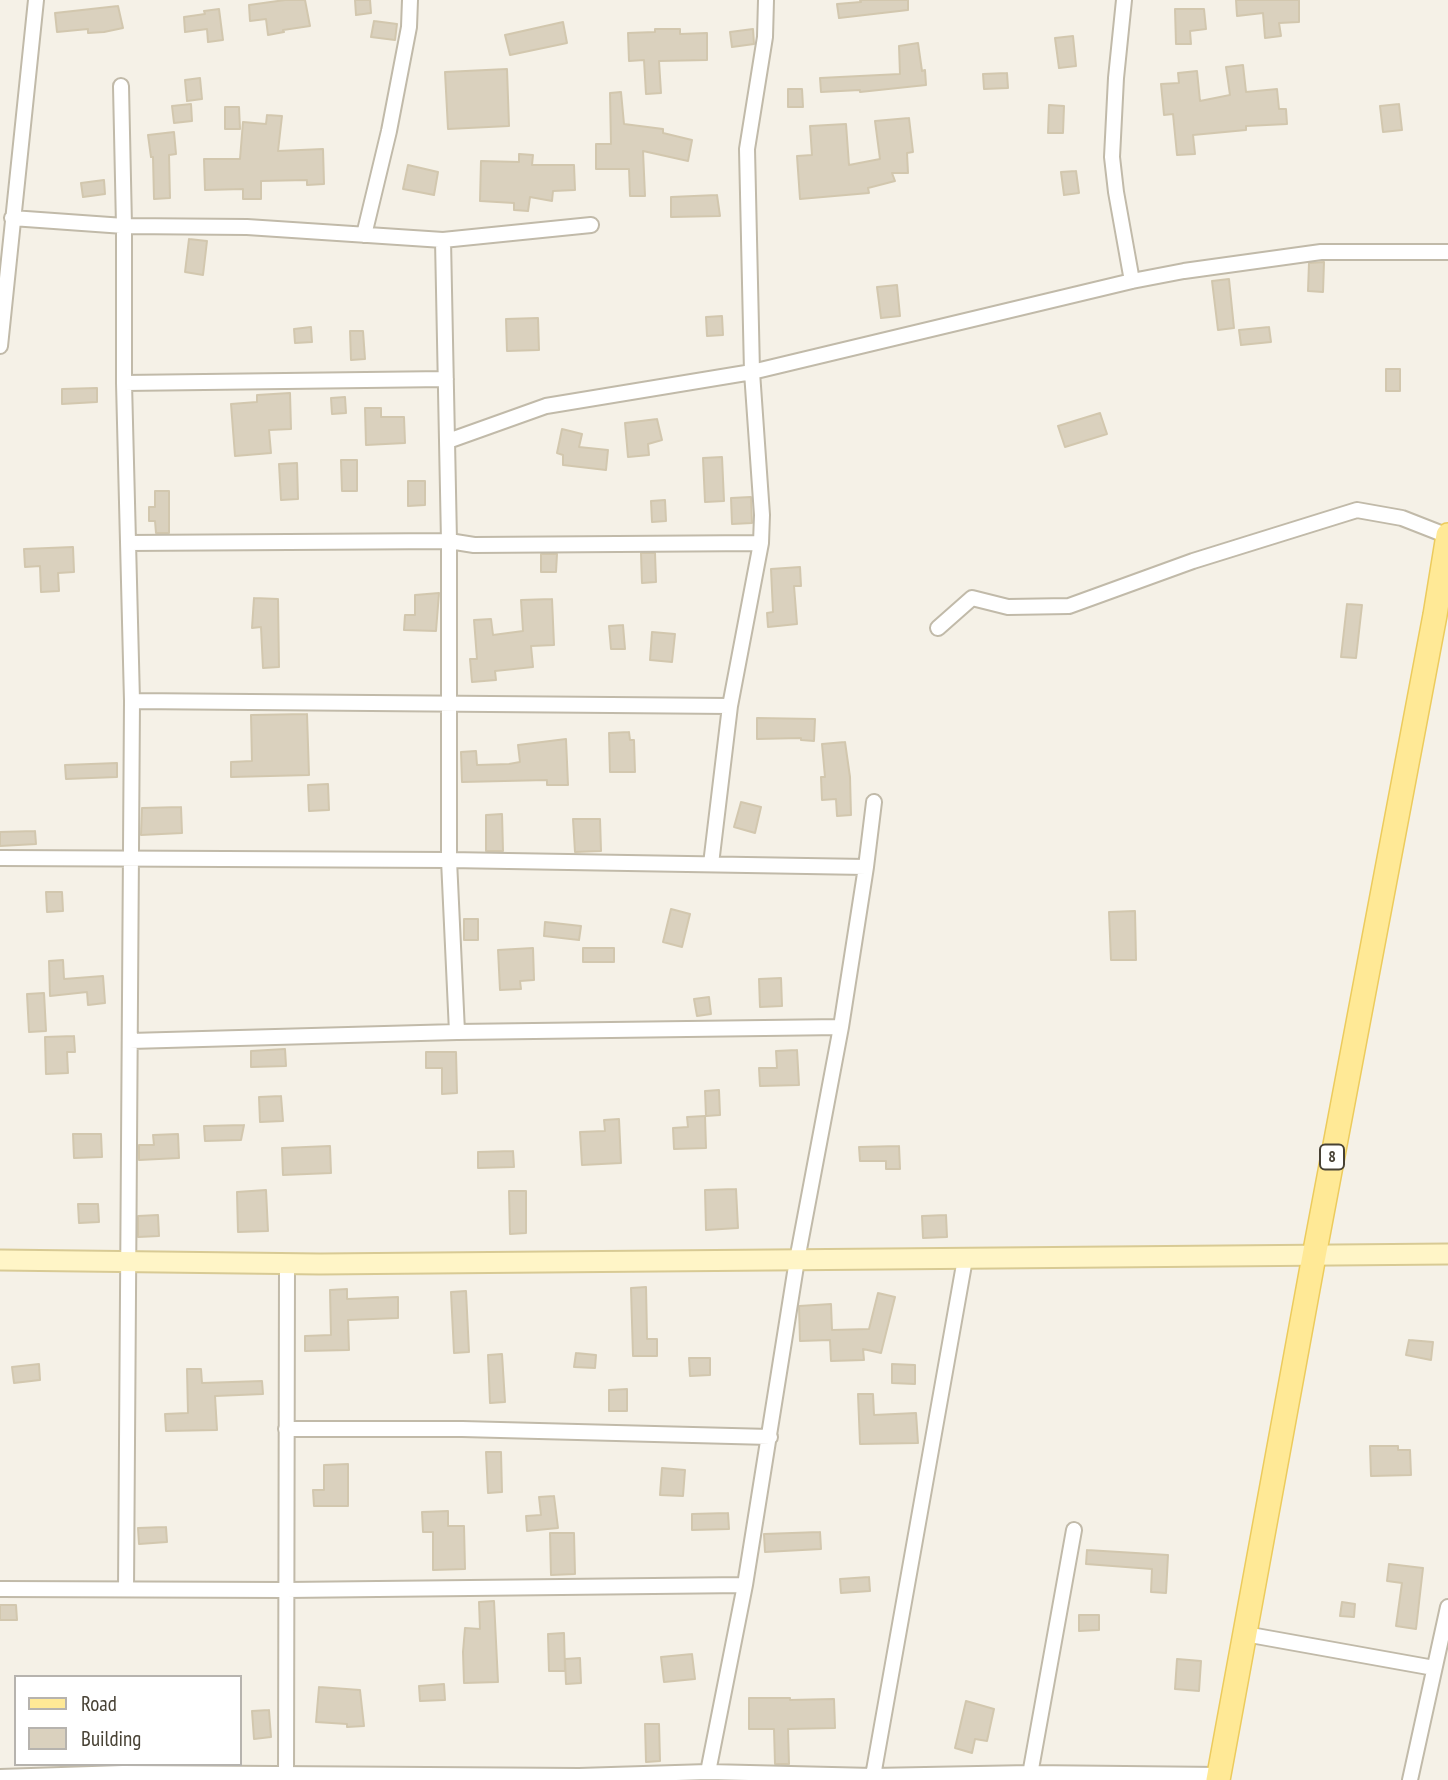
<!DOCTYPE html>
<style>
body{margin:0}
#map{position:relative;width:1448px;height:1780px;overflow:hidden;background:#f5f1e7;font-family:"PT Sans Narrow",sans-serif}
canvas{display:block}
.legend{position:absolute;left:14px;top:1675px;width:228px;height:91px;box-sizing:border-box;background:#fff;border:2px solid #b6b3ae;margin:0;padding:9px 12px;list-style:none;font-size:21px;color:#484235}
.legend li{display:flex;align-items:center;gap:14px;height:35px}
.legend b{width:35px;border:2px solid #b6b3ae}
</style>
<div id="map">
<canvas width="1448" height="1780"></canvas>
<ul class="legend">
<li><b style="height:9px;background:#ffe996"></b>Road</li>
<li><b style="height:19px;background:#dad1be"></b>Building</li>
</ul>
</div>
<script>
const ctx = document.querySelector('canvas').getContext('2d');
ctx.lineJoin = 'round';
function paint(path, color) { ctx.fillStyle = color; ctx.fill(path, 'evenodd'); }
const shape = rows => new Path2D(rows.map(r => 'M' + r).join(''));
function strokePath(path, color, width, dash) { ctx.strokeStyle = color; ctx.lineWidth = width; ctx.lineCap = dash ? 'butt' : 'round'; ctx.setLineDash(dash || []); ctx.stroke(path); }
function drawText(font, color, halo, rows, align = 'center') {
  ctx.font = font + ' "PT Sans Narrow",sans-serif'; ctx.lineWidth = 5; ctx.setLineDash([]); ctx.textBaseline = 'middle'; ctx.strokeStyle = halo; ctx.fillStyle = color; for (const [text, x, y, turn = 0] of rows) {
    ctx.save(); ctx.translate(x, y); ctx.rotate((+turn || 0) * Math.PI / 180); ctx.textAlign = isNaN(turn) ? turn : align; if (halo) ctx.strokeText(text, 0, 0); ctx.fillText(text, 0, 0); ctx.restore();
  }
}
const building = shape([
 [285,0,305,0,310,26,283,30,284,32,268,35,266,19,250,21,249,5,285,0],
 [355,0,370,0,371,13,356,15,355,0],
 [860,0,908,0,908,10,839,18,837,4,861,2,860,0],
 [1236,0,1299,0,1299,22,1279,23,1281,36,1265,38,1263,13,1237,16,1236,0],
 [118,6,123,28,104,32,88,33,88,29,57,32,55,13,118,6],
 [219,9,223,40,208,42,207,29,185,32,184,17,205,14,204,11,219,9],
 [1175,9,1204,9,1206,29,1190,31,1191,44,1176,44,1175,9],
 [374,21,397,24,395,40,371,37,374,21],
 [563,22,567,43,510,55,505,35,563,22],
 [655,29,680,29,680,34,707,33,707,60,659,61,661,93,646,94,644,60,629,61,628,33,655,32,655,29],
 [753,29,754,44,732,47,730,32,753,29],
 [1073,36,1076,66,1059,68,1055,38,1073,36],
 [918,43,922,71,925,70,926,85,860,92,860,90,821,92,820,78,900,74,899,46,918,43],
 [1243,65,1246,92,1277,89,1279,109,1286,109,1287,124,1246,126,1246,130,1193,135,1195,154,1177,155,1173,114,1164,115,1161,84,1179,83,1178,73,1197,71,1200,101,1230,95,1226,67,1243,65],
 [507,69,509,126,448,129,445,72,507,69],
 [1007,73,1008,88,984,89,983,74,1007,73],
 [200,78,202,99,187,101,185,80,200,78],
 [788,89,802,89,803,107,788,107,788,89],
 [621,92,624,124,663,129,663,133,692,140,688,161,643,151,645,196,630,196,629,169,596,169,596,144,611,144,610,93,621,92],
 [191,104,192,121,174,123,172,106,191,104],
 [1399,104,1402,130,1383,132,1380,106,1399,104],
 [1049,105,1064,106,1063,133,1048,133,1049,105],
 [225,107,239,107,240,129,225,129,225,107],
 [267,115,282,116,278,151,323,149,324,184,307,185,307,180,261,181,261,199,243,199,243,189,205,190,204,159,240,159,243,122,266,124,267,115],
 [909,118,913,152,907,153,908,173,892,173,895,181,868,188,869,193,800,199,797,156,812,155,810,126,846,124,849,165,880,159,875,121,909,118],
 [174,132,176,154,169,155,170,198,154,199,153,157,151,157,148,135,174,132],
 [519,154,533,155,532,165,574,165,575,190,553,191,552,201,530,197,528,211,514,210,514,203,480,201,481,161,519,162,519,154],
 [408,165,438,172,434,195,403,189,408,165],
 [1076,171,1079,193,1064,195,1061,172,1076,171],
 [104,180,105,194,83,197,81,183,104,180],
 [717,195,720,216,671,217,671,197,717,195],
 [189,239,207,241,203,275,185,272,189,239],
 [1324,262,1323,292,1308,291,1309,263,1324,262],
 [1229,279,1234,328,1218,330,1212,281,1229,279],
 [897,285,900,316,881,318,877,287,897,285],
 [722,316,723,335,707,336,706,317,722,316],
 [538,318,539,350,507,351,506,319,538,318],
 [311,327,312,342,295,343,294,329,311,327],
 [1269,327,1271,342,1241,345,1239,330,1269,327],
 [350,331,363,331,365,359,351,360,350,331],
 [1386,369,1400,369,1400,391,1386,391,1386,369],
 [97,388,97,402,62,404,62,389,97,388],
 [290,393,291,429,269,430,271,453,235,456,231,404,257,402,257,395,290,393],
 [345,397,346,413,332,414,331,398,345,397],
 [365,408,381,408,381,417,404,417,405,443,366,445,365,408],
 [1100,413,1107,434,1065,447,1058,426,1100,413],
 [657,419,662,440,648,444,649,455,628,457,625,423,657,419],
 [562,429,582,434,579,447,608,450,606,470,563,465,563,455,557,453,562,429],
 [722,457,724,501,705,502,703,458,722,457],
 [341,460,357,460,357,491,342,491,341,460],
 [297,463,298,499,281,500,279,464,297,463],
 [408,481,425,481,425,505,408,506,408,481],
 [155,491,169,491,169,533,156,533,155,521,149,521,149,507,155,507,155,491],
 [751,497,752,523,732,524,731,498,751,497],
 [665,500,666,521,652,522,651,501,665,500],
 [73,547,74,572,58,573,59,591,41,592,40,566,25,567,24,549,73,547],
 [641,553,655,553,656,582,642,583,641,553],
 [541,554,557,554,556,572,541,572,541,554],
 [800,567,801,586,794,586,797,624,768,627,767,613,773,612,771,569,800,567],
 [439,593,436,631,404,630,405,615,415,615,415,595,439,593],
 [254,598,278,599,279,667,263,668,261,627,252,628,254,598],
 [552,599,554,645,531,646,533,667,495,671,496,680,472,682,470,659,477,659,474,620,491,619,493,635,523,631,521,600,552,599],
 [1347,604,1362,605,1356,658,1341,657,1347,604],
 [623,625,625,649,611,649,609,626,623,625],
 [652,632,675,634,672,662,650,660,652,632],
 [307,714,309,775,231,777,231,762,252,761,251,715,307,714],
 [757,718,815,719,814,741,801,740,801,738,757,739,757,718],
 [629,732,630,740,634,740,635,772,610,772,609,733,629,732],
 [566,739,568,785,547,785,547,780,462,782,461,752,476,751,477,765,509,764,520,762,518,745,566,739],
 [845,742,850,777,851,815,837,816,836,799,822,800,821,777,825,777,822,744,845,742],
 [117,763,117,777,66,779,65,765,117,763],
 [328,784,329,810,309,811,308,785,328,784],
 [741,802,761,807,755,833,734,827,741,802],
 [181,807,182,833,141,835,142,808,181,807],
 [502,814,503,851,486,851,486,815,502,814],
 [573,819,600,819,601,851,575,852,573,819],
 [35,831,36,844,0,846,0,832,35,831],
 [46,892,62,892,63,911,47,912,46,892],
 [671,909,690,914,682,947,663,942,671,909],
 [1135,911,1136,960,1111,960,1109,912,1135,911],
 [464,919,478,919,478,940,464,940,464,919],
 [545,922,581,926,579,940,544,936,545,922],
 [533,948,534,980,520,981,521,989,500,990,498,950,533,948],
 [583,948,614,948,614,962,583,962,583,948],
 [63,960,64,979,103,976,105,1003,88,1005,87,992,50,996,49,961,63,960],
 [781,978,782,1006,760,1007,759,979,781,978],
 [44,993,46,1031,29,1032,27,994,44,993],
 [709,997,711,1014,697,1016,694,999,709,997],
 [74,1036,75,1052,67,1052,68,1073,46,1074,45,1037,74,1036],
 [285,1049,286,1066,251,1067,251,1051,285,1049],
 [797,1050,799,1085,760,1086,759,1068,777,1068,776,1051,797,1050],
 [426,1052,456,1052,457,1093,442,1094,442,1068,426,1068,426,1052],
 [719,1090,720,1115,706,1116,705,1091,719,1090],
 [281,1096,283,1121,260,1122,259,1097,281,1096],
 [705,1116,706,1148,674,1149,673,1128,688,1127,687,1117,705,1116],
 [619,1119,621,1163,582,1165,580,1132,605,1131,604,1120,619,1119],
 [244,1125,241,1140,205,1141,204,1126,244,1125],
 [73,1134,101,1134,102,1157,74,1158,73,1134],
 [178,1134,179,1158,139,1160,139,1145,154,1145,153,1135,178,1134],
 [330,1146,331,1173,283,1175,282,1148,330,1146],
 [899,1146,900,1169,886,1169,886,1161,860,1161,859,1147,899,1146],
 [513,1151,514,1167,478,1168,478,1152,513,1151],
 [736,1189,738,1228,706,1230,705,1190,736,1189],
 [266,1190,268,1231,238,1232,237,1192,266,1190],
 [509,1191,526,1191,526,1233,510,1234,509,1191],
 [78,1204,98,1204,99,1222,79,1223,78,1204],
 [158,1215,159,1236,138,1237,138,1216,158,1215],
 [946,1215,947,1237,923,1238,922,1216,946,1215],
 [646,1287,647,1339,657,1339,657,1356,633,1356,631,1288,646,1287],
 [347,1289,347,1299,398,1297,398,1318,348,1320,349,1350,305,1351,305,1336,331,1335,330,1290,347,1289],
 [466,1291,469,1352,454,1353,451,1292,466,1291],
 [878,1293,895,1297,881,1353,863,1349,864,1360,831,1361,830,1340,800,1341,799,1306,831,1304,832,1330,869,1329,878,1293],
 [1409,1340,1433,1342,1431,1360,1406,1355,1409,1340],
 [576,1353,596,1355,595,1368,574,1367,576,1353],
 [502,1354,505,1402,490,1403,488,1355,502,1354],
 [689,1358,710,1358,710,1375,690,1376,689,1358],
 [39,1364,40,1380,14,1383,12,1367,39,1364],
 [892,1364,915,1365,915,1384,892,1383,892,1364],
 [187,1369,201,1369,202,1383,262,1381,263,1394,215,1396,217,1430,166,1431,165,1414,188,1413,187,1369],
 [627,1389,627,1411,609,1411,609,1390,627,1389],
 [858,1394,873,1394,874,1415,916,1413,918,1443,860,1444,858,1394],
 [1370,1446,1398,1446,1398,1450,1410,1450,1411,1475,1371,1476,1370,1446],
 [486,1452,501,1452,502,1492,488,1493,486,1452],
 [348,1464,348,1506,314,1506,313,1490,324,1490,324,1465,348,1464],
 [662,1468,685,1470,683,1496,660,1495,662,1468],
 [554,1496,558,1528,527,1531,526,1516,541,1515,539,1497,554,1496],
 [448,1511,448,1526,464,1526,465,1569,433,1570,433,1532,423,1532,422,1512,448,1511],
 [728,1513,729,1529,692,1530,692,1514,728,1513],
 [166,1527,167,1542,139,1544,138,1528,166,1527],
 [820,1532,821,1549,765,1552,764,1534,820,1532],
 [550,1533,574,1533,575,1574,551,1575,550,1533],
 [1087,1550,1168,1555,1166,1593,1151,1592,1152,1569,1086,1564,1087,1550],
 [1389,1564,1423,1568,1416,1629,1396,1626,1402,1583,1387,1581,1389,1564],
 [869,1577,870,1591,841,1593,840,1579,869,1577],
 [494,1601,498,1682,464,1683,463,1652,465,1628,480,1629,479,1602,494,1601],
 [1342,1602,1355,1604,1354,1617,1340,1616,1342,1602],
 [0,1605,16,1605,17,1620,0,1620,0,1605],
 [1079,1615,1099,1615,1099,1630,1079,1631,1079,1615],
 [564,1633,565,1671,549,1671,548,1634,564,1633],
 [692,1654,695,1679,664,1682,661,1657,692,1654],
 [580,1658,581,1683,566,1684,565,1659,580,1658],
 [1177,1659,1201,1661,1199,1691,1175,1689,1177,1659],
 [444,1684,445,1700,420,1701,419,1686,444,1684],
 [319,1687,360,1690,364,1726,347,1727,347,1724,316,1722,319,1687],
 [749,1698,790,1698,790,1700,834,1699,835,1728,788,1729,789,1764,775,1764,774,1729,749,1729,749,1698],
 [966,1701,994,1709,987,1741,975,1739,972,1753,955,1748,966,1701],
 [269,1710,271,1737,254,1739,252,1711,269,1710],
 [645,1724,659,1724,660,1761,646,1762,645,1724]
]);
paint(building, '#dad1be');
strokePath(building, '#d2c7ae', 2);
const street = shape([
 [1124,0,1116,78,1112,157,1116,192,1132,281],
 [121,86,124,226,124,383,132,701,126,1589],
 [12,218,124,226,247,227,443,240,591,225],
 [364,235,389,131,409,27,410,0],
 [443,240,449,541,449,860,457,1032],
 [0,346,36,0],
 [124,383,446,379],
 [448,441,546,406,752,372,1132,281,1184,271,1321,252,1448,252],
 [128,543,449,541,474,545,761,543],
 [938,628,972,598,1008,607,1069,606,1193,561,1357,510,1402,518,1448,536],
 [132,701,730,706],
 [0,858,449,860,866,867],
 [711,864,730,706,761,543,762,515,752,372,747,149,765,37,766,0],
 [130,1041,457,1032,841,1027],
 [286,1429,462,1429,770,1437],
 [0,1589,286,1590,745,1585],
 [1245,1634,1434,1668],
 [708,1772,745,1585,797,1260,841,1027,866,867,874,802],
 [873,1776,965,1259],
 [0,1777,123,1773,579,1776,708,1772,873,1776,1030,1773,1219,1775],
 [286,1780,287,1263],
 [1029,1780,1074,1530],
 [1410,1780,1448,1607]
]);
const secondary = shape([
 [0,1260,320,1264,1448,1254]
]);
const primary = shape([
 [1218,1780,1314,1256,1435,615,1448,535]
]);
strokePath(street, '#c1baa9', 18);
strokePath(secondary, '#d8ca94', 23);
strokePath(primary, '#eccb5d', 26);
strokePath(street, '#fff', 14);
strokePath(secondary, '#fff5c7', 19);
strokePath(primary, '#ffe996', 23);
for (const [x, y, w] of [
 [1332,1157,24]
]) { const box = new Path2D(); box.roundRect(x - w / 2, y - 12.5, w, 25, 5); ctx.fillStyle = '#fff'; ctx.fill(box); strokePath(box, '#484235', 2); }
drawText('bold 16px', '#484235', null, [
 ["8",1332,1157]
]);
</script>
